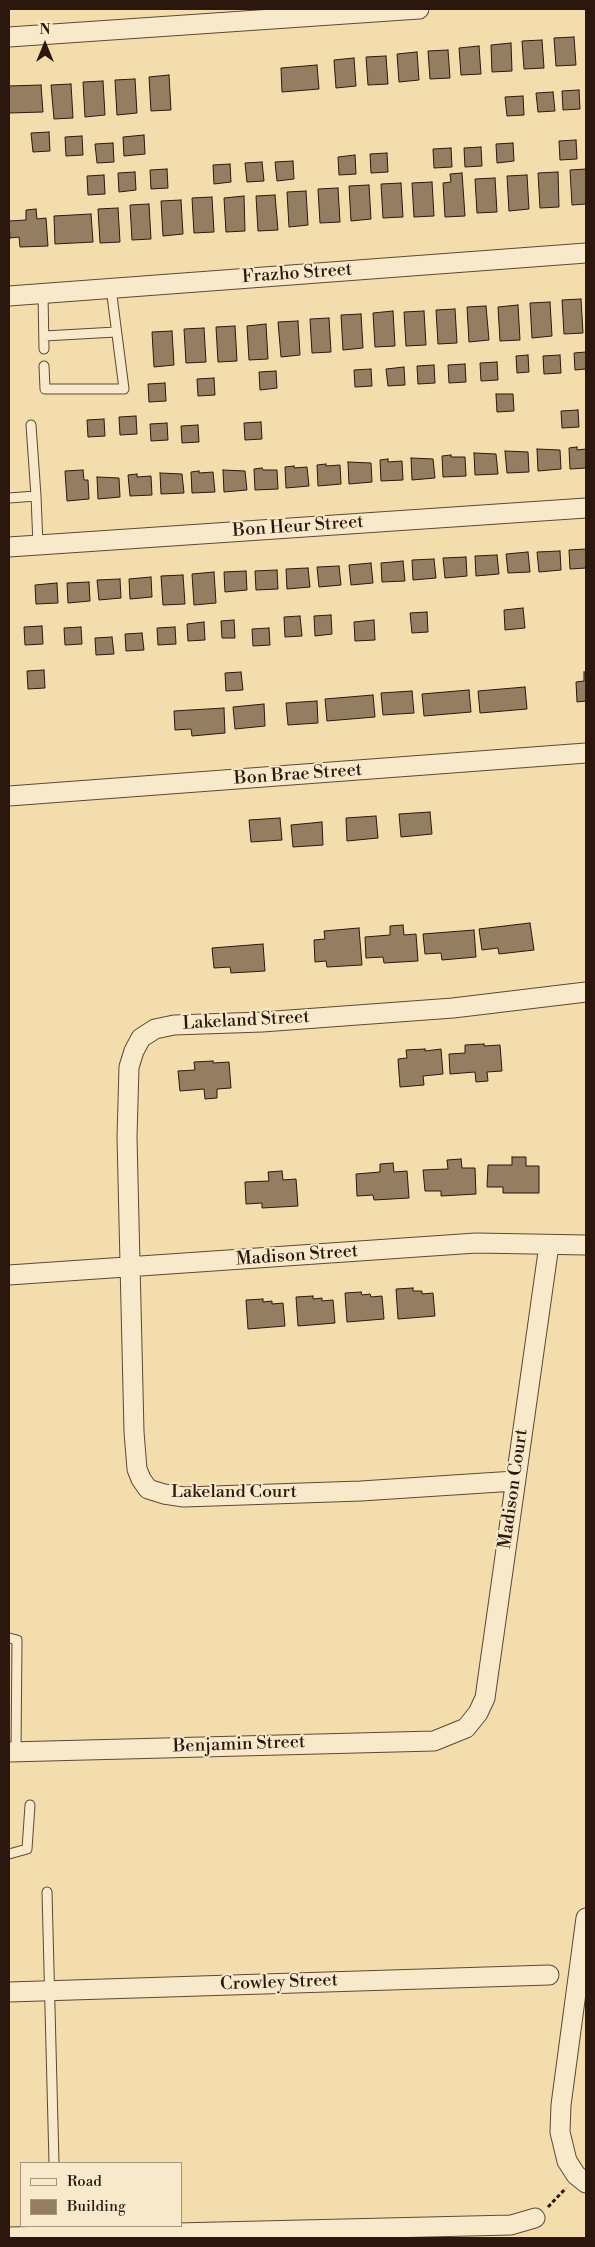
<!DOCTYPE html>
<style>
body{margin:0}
#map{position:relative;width:595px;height:2247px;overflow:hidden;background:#f4ddad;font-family:"Libre Bodoni",serif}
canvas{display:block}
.frame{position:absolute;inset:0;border:10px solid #2c170f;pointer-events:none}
.legend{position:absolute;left:20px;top:2162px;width:162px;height:65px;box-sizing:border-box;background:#f8e9ca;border:1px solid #a6957f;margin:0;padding:6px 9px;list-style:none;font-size:15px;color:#2c170f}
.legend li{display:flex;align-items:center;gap:10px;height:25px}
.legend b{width:25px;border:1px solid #a6957f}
.north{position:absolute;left:20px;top:20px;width:50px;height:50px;-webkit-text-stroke:4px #f8e9ca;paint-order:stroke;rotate:0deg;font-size:14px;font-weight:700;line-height:20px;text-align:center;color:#2c170f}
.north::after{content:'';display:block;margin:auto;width:18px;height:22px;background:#2c170f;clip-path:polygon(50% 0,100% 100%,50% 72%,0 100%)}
</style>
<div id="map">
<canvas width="595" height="2247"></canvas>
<div class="frame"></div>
<ul class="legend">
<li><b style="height:6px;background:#f8e9ca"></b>Road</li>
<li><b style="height:14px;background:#947e61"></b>Building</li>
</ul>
<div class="north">N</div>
</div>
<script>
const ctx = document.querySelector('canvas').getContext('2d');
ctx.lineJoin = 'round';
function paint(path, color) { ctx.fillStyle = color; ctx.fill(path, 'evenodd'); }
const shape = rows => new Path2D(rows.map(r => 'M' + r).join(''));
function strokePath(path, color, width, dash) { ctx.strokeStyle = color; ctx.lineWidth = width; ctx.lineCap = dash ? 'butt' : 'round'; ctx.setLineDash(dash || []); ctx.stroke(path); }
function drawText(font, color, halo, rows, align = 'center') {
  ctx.font = font + ' "Libre Bodoni",serif'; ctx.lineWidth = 4; ctx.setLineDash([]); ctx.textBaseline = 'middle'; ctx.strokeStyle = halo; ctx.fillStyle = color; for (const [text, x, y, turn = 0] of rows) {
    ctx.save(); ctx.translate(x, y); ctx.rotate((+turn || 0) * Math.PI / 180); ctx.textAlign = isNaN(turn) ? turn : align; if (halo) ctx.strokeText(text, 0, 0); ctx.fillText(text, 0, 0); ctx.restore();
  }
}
const building = shape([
 [574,37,576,65,556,66,554,38,574,37],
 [542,40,544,68,524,69,522,41,542,40],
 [511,43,512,71,492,72,491,45,511,43],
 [479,46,481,74,461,75,459,48,479,46],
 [448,50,450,78,430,79,428,51,448,50],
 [417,52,419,80,399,82,397,54,417,52],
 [386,56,388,84,368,85,366,57,386,56],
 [354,58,356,86,336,88,334,60,354,58],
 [317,65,319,89,282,92,281,68,317,65],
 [169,75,171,110,151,111,149,77,169,75],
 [135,79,137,113,117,115,115,80,135,79],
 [103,81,105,115,85,117,83,82,103,81],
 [71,84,73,118,54,119,51,85,71,84],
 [41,85,43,112,9,113,9,86,41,85],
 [579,90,580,109,563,110,562,91,579,90],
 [553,92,555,111,538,112,536,93,553,92],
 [523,96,524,115,507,116,505,97,523,96],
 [49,132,50,151,33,152,31,133,49,132],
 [144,135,145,154,124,156,123,137,144,135],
 [82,136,83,155,66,156,65,137,82,136],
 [576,140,577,159,560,160,559,141,576,140],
 [113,143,114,162,97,163,95,144,113,143],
 [513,143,514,161,497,163,496,144,513,143],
 [481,147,482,166,465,167,464,148,481,147],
 [451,148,452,167,434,168,433,149,451,148],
 [387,153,388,172,371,173,370,154,387,153],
 [355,155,356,174,339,175,338,157,355,155],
 [293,161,294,179,277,181,275,162,293,161],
 [262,162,264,181,247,182,245,163,262,162],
 [230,164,231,182,214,184,213,165,230,164],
 [167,169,168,188,151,189,150,170,167,169],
 [586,169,586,204,572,205,570,170,586,169],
 [135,172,136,190,119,192,118,173,135,172],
 [558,172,559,207,540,208,538,173,558,172],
 [462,173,465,216,445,217,443,183,451,182,450,174,462,173],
 [104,175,105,194,88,195,87,176,104,175],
 [527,175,529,209,509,211,507,176,527,175],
 [495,178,497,212,477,213,475,179,495,178],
 [432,182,434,216,414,217,412,183,432,182],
 [401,183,403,217,383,218,381,184,401,183],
 [369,185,371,219,351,221,349,186,369,185],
 [338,188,340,222,320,223,318,189,338,188],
 [306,191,308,225,289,227,287,192,306,191],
 [275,195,278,230,258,231,256,196,275,195],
 [244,196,245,231,226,232,224,198,244,196],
 [212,197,214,232,194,233,192,198,212,197],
 [181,200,183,234,163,236,161,201,181,200],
 [149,204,151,239,132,240,130,205,149,204],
 [118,208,120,242,100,243,98,209,118,208],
 [36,209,37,219,46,218,48,246,20,247,19,237,10,238,9,221,26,220,26,210,36,209],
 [91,214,93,242,55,244,54,216,91,214],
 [581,299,583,333,564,334,562,300,581,299],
 [550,302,552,336,532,338,530,303,550,302],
 [518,305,520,340,500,341,498,307,518,305],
 [486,306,489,340,469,342,467,307,486,306],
 [455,309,457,343,438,344,436,310,455,309],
 [393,311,395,346,375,347,373,313,393,311],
 [424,311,426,345,406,346,404,312,424,311],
 [361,314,363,348,343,350,341,315,361,314],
 [329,318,331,352,312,353,310,319,329,318],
 [298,321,300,355,281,357,278,322,298,321],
 [266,324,268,359,249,360,247,326,266,324],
 [235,326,237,361,218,362,216,327,235,326],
 [204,328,206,362,186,363,184,329,204,328],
 [172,331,174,365,154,367,152,332,172,331],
 [586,352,586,369,575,370,574,353,586,352],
 [528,355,529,372,517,373,516,356,528,355],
 [560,355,561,373,544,374,543,356,560,355],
 [497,362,498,380,481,381,480,363,497,362],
 [465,364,466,382,449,383,448,365,465,364],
 [434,365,435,383,418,384,417,366,434,365],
 [404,367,405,385,388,386,386,369,404,367],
 [371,369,372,386,355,387,354,370,371,369],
 [276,371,277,388,260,390,259,372,276,371],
 [214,378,215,395,198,396,197,379,214,378],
 [165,383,166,401,149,402,148,384,165,383],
 [496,394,513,394,514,411,497,412,496,394],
 [578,410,579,427,562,428,561,411,578,410],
 [136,416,137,434,120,435,119,417,136,416],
 [104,419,105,436,88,437,87,420,104,419],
 [261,422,262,439,245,440,244,423,261,422],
 [167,423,168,440,151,441,150,424,167,423],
 [198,425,199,442,182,443,181,426,198,425],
 [577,447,577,450,586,449,586,468,570,469,569,448,577,447],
 [537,449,560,450,561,469,538,471,537,449],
 [505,451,528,452,529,472,507,473,505,451],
 [474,453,496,454,498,474,475,475,474,453],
 [451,455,451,457,465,457,466,476,443,477,442,456,451,455],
 [411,458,433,459,435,478,412,480,411,458],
 [388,459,388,462,402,461,403,480,381,481,380,460,388,459],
 [348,462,371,463,372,482,349,484,348,462],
 [326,464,326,466,340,465,341,484,318,486,317,465,326,464],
 [294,466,294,468,307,467,309,486,286,488,285,467,294,466],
 [262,468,263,470,277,470,278,489,255,490,254,469,262,468],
 [83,470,84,480,88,480,89,499,67,501,65,471,83,470],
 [223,470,245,471,247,490,224,492,223,470],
 [199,471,199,473,213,472,215,492,192,493,191,472,199,471],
 [160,473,182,474,184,493,161,494,160,473],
 [137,474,137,477,151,476,152,495,130,496,128,475,137,474],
 [97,477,119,478,120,497,98,499,97,477],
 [586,549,586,568,570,569,569,550,586,549],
 [560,551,561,570,539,572,537,552,560,551],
 [528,552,530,572,508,573,506,554,528,552],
 [497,555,499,574,476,576,475,556,497,555],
 [466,557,467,576,445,578,443,558,466,557],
 [434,559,436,578,413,580,412,560,434,559],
 [403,561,405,581,382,582,381,563,403,561],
 [371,563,373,583,351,585,349,565,371,563],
 [339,566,341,585,319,587,317,567,339,566],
 [308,568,310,587,287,589,286,569,308,568],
 [277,570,278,589,256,590,255,571,277,570],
 [246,571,247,590,225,592,224,572,246,571],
 [214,572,216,603,194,605,192,574,214,572],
 [183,575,185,604,163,605,161,576,183,575],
 [151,577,152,597,130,599,129,579,151,577],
 [120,579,121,598,99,600,97,580,120,579],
 [89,582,90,601,68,603,67,583,89,582],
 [57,583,58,603,36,604,35,585,57,583],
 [523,608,525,628,505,630,504,610,523,608],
 [427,612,428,632,412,633,410,613,427,612],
 [331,615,332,634,315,636,314,616,331,615],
 [300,616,302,636,285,637,284,617,300,616],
 [234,620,235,638,222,638,221,621,234,620],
 [374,620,375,640,355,641,354,622,374,620],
 [204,622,205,640,188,641,187,624,204,622],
 [42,626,43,644,25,645,24,627,42,626],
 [81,627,82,644,65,645,64,628,81,627],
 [175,627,176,644,158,645,157,628,175,627],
 [269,628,270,645,253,646,252,629,269,628],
 [142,633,144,650,126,651,125,634,142,633],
 [112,637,114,654,96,655,95,638,112,637],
 [44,670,45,688,28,689,27,671,44,670],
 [241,672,243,690,226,691,225,673,241,672],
 [584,672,586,672,586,701,577,702,576,682,584,681,584,672],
 [525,687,527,709,480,713,478,691,525,687],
 [469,690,471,712,424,716,422,694,469,690],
 [412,691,414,713,383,715,381,693,412,691],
 [373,695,375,717,327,721,325,699,373,695],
 [317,701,318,723,288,725,286,703,317,701],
 [264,704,265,726,235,729,233,707,264,704],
 [224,708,225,733,192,736,191,729,175,730,174,711,224,708],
 [430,812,432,834,401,837,399,814,430,812],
 [376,816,378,838,347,841,346,818,376,816],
 [280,818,282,840,251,842,249,820,280,818],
 [322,822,323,845,293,847,291,825,322,822],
 [530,923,534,950,499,954,498,948,482,950,479,929,530,923],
 [403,925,404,935,416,934,418,961,384,963,383,957,366,958,365,937,390,935,390,926,403,925],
 [359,928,362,965,327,967,326,961,315,962,314,940,325,939,324,931,359,928],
 [474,930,476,957,442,960,441,953,425,954,423,934,474,930],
 [263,944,265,971,231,973,230,967,214,968,212,948,263,944],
 [484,1044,484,1046,500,1045,502,1071,487,1072,488,1081,476,1082,475,1072,450,1074,449,1054,465,1053,465,1045,484,1044],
 [425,1049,425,1051,441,1049,443,1074,423,1076,424,1085,400,1087,398,1059,407,1058,406,1050,425,1049],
 [213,1061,213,1063,229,1062,231,1088,217,1089,217,1098,205,1099,204,1089,180,1091,178,1071,195,1070,194,1062,213,1061],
 [512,1157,526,1157,526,1166,539,1166,539,1193,503,1193,503,1187,487,1187,488,1165,512,1165,512,1157],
 [461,1159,462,1168,475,1168,476,1194,441,1196,441,1191,425,1191,423,1170,448,1169,447,1160,461,1159],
 [393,1163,394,1172,407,1171,409,1198,374,1200,373,1195,357,1196,356,1174,380,1172,380,1164,393,1163],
 [282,1171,283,1180,296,1179,298,1206,262,1208,262,1203,246,1204,245,1182,269,1181,268,1172,282,1171],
 [413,1288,413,1291,422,1291,422,1294,433,1293,435,1316,398,1319,396,1289,413,1288],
 [361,1292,362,1295,370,1294,371,1297,382,1296,384,1319,347,1322,345,1293,361,1292],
 [313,1296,313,1299,322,1298,322,1301,333,1300,335,1323,298,1326,296,1297,313,1296],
 [263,1299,263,1302,272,1301,272,1304,283,1303,285,1326,248,1329,246,1300,263,1299]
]);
paint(building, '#947e61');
strokePath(building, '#2c170f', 1);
const service = shape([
 [43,294,44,349],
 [44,336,116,332],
 [44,366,45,389,124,389,111,288],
 [31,425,36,496],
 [9,498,36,496,38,545],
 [9,1638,17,1640,16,1752],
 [9,1854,27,1849,30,1805],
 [47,1892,54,2163]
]);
const minor = shape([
 [9,37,419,9],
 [9,296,586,253],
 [9,547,586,508],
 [9,796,586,753],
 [9,1275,476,1243,586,1245],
 [515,1481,361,1491,184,1497,164,1494,148,1489,141,1479,137,1469,134,1432,127,1137,129,1067,134,1051,141,1038,155,1029,174,1025,262,1022,453,1008,586,992],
 [9,1752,434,1741,466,1728,478,1713,485,1698,549,1245],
 [586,1918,561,2105,560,2132,567,2161,576,2175,586,2183],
 [9,1992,549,1975],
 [9,2237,511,2225,535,2218]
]);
strokePath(service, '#5e4836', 11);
strokePath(minor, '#5e4836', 21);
strokePath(shape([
 [548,2207,566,2188]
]), '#2c170f', 3, [4, 2.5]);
strokePath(service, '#f8e9ca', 9);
strokePath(minor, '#f8e9ca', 19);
drawText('18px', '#2c170f', '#f8e9ca', [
 ["Frazho Street",297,274,-4],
 ["Bon Heur Street",298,527,-4],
 ["Bon Brae Street",298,775,-4],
 ["Lakeland Street",246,1021,-3],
 ["Madison Street",297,1256,-4],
 ["Madison Court",514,1489,-82],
 ["Lakeland Court",234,1493],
 ["Benjamin Street",239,1745,-2],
 ["Crowley Street",279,1983,-2]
]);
</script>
